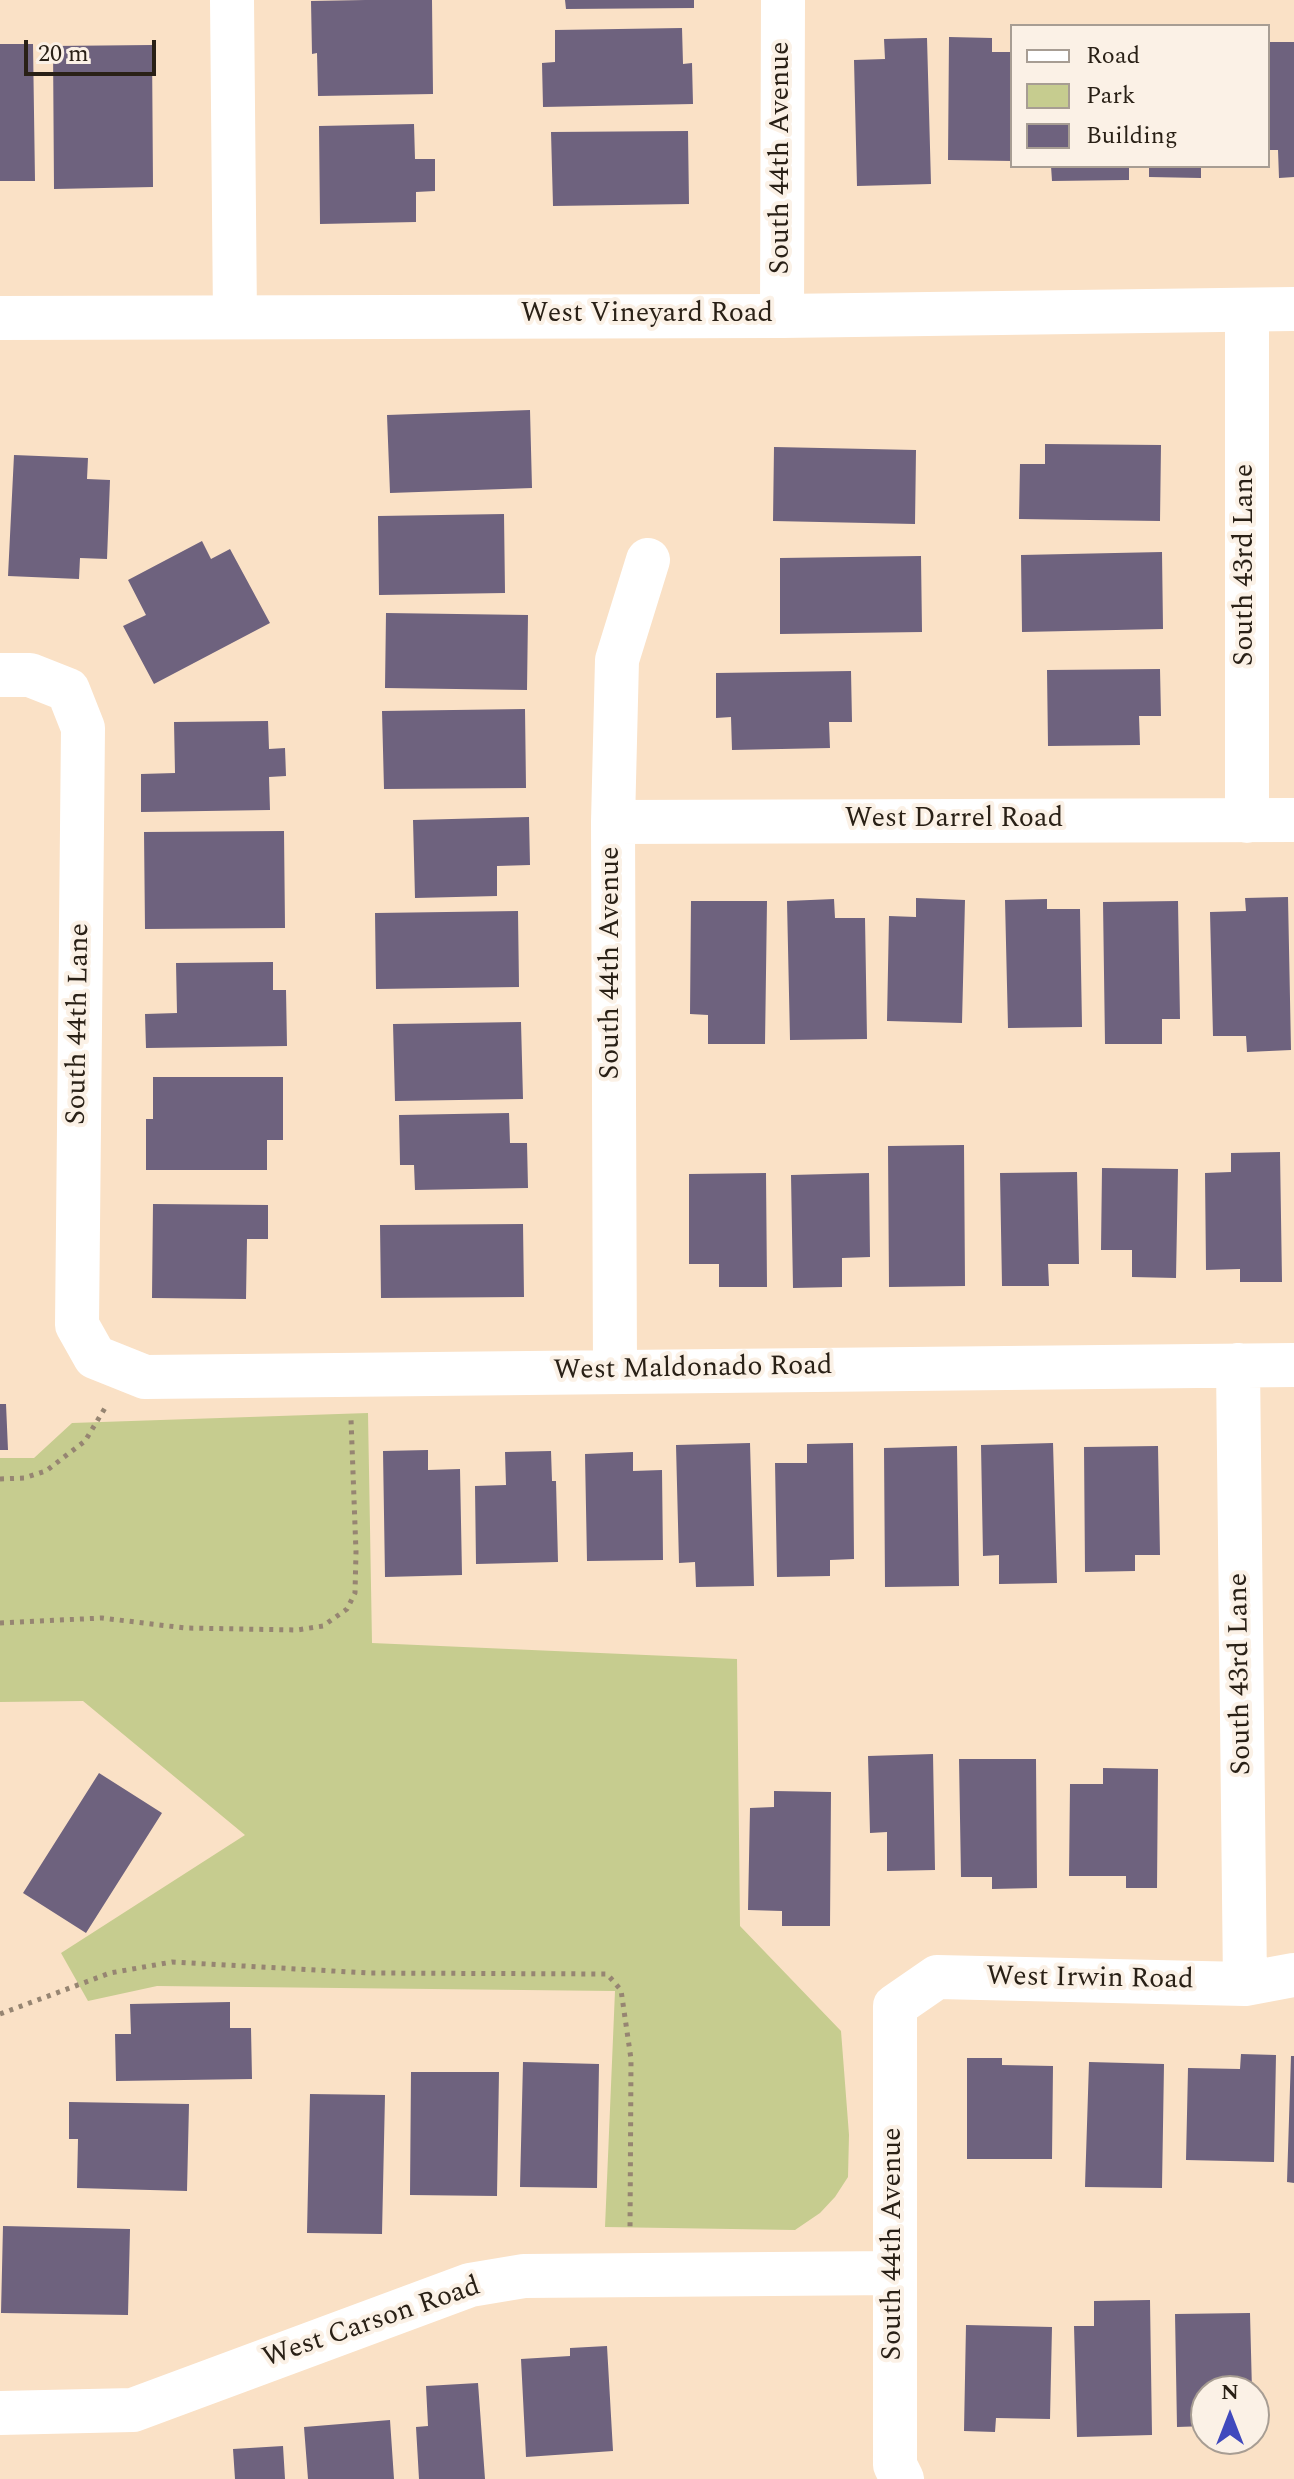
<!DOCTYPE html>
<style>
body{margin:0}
#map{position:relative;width:1294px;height:2479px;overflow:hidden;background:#fae1c6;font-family:Spectral,serif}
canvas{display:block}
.legend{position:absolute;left:1010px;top:24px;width:260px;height:144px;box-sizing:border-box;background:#fbf1e6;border:2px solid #a79d93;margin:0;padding:10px 14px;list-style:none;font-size:24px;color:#292016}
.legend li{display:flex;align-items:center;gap:16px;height:40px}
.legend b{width:40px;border:2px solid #a79d93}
.north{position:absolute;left:1190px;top:2375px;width:80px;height:80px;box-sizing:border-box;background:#fbf1e6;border:2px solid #a79d93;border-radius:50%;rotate:0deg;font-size:22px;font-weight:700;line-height:32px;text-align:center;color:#292016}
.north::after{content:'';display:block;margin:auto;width:28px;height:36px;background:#4049bd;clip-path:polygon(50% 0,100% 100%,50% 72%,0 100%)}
.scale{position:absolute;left:24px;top:40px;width:132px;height:36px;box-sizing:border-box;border:4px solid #292016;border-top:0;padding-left:10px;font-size:24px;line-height:28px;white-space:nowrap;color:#292016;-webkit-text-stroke:6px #fbf1e6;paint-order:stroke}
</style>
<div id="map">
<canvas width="1294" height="2479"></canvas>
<ul class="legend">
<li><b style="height:10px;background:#fff"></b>Road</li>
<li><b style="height:22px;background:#c6cc8f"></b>Park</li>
<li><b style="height:22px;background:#6e627e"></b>Building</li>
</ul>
<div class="north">N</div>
<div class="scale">20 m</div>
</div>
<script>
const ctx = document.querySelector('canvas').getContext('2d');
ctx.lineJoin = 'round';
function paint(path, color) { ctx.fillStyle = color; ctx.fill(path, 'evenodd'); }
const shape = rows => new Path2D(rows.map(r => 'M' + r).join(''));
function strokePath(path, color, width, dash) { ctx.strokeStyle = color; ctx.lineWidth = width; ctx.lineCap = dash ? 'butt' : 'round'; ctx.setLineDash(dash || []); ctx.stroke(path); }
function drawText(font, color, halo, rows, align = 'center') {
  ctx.font = font + ' Spectral,serif'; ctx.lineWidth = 8; ctx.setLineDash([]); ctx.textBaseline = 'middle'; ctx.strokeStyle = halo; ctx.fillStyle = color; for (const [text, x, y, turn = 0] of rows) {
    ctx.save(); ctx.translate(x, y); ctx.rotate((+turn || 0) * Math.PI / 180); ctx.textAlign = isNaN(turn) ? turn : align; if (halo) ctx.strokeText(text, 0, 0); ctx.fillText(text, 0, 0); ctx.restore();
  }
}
paint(shape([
 [368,1413,372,1643,737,1659,740,1926,841,2031,849,2135,848,2177,835,2197,820,2213,795,2230,605,2227,615,1991,157,1986,88,2001,61,1953,245,1835,83,1701,0,1702,0,1458,34,1458,72,1423]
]), '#c6cc8f');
paint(shape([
 [365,0,432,0,433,94,318,96,317,53,312,54,311,1],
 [565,0,694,0,694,8,566,9],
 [682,28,683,64,692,63,693,104,543,107,542,63,555,62,555,30],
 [949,37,992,38,992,52,1012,52,1012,161,948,160],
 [927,38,931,184,857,186,854,60,885,59,884,39],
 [1268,42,1294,42,1294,177,1279,178,1278,150,1268,150],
 [0,44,33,44,35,181,0,181],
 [152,45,153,187,54,189,53,46],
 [414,124,415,159,435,159,435,191,416,192,416,222,320,224,319,126],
 [688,131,689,204,553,206,551,132],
 [1051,166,1129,166,1129,180,1052,181],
 [1149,166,1201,166,1201,178,1149,177],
 [530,410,532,488,390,493,387,415],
 [1045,444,1161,445,1160,521,1019,519,1020,464,1045,464],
 [774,447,916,450,915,524,773,521],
 [14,455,88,458,87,479,110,480,107,559,80,558,79,579,8,576],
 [504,514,505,593,379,595,378,516],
 [202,541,211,559,230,549,270,623,154,684,123,626,146,615,128,580],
 [1162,552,1163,629,1022,632,1021,555],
 [921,556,922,632,780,634,780,558],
 [386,613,528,615,527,690,385,688],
 [1160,669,1161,716,1139,716,1140,745,1048,746,1047,670],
 [851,671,852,722,829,722,830,748,732,750,731,717,716,718,716,673],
 [525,709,526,788,384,789,382,711],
 [268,721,269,749,285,748,286,776,269,777,270,810,141,812,141,774,175,773,174,722],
 [529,817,530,865,497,866,497,896,415,898,413,820],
 [284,831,285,928,145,929,144,832],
 [1288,897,1291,1050,1247,1052,1246,1036,1213,1036,1210,912,1246,911,1245,898],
 [916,898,965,900,962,1023,887,1021,889,916,916,917],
 [834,899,835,918,865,918,867,1039,790,1040,787,901],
 [1047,899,1047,909,1080,909,1082,1027,1008,1028,1005,900],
 [691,901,767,901,765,1044,708,1044,708,1015,690,1014],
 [1178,901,1180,1019,1162,1019,1162,1044,1105,1044,1103,902],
 [518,911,519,987,376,989,375,913],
 [273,962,273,990,286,990,287,1046,146,1048,145,1014,177,1013,176,963],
 [521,1022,523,1099,395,1101,393,1024],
 [153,1077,283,1077,283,1140,267,1140,267,1170,146,1170,146,1119,153,1119],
 [509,1113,510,1143,527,1143,528,1188,415,1190,414,1165,400,1165,399,1115],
 [964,1145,965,1286,889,1287,888,1146],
 [1280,1152,1282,1282,1240,1282,1240,1269,1206,1270,1205,1173,1231,1172,1231,1153],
 [1102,1168,1178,1169,1176,1278,1132,1277,1132,1250,1101,1250],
 [1077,1172,1079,1264,1048,1264,1049,1286,1002,1286,1000,1173],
 [766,1173,767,1287,719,1287,719,1264,689,1264,689,1174],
 [869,1173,870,1257,842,1258,842,1287,793,1288,791,1175],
 [153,1204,268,1205,268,1239,247,1239,246,1299,152,1298],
 [523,1224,524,1297,381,1298,380,1225],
 [0,1404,6,1404,8,1450,0,1450],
 [750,1443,754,1586,696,1587,695,1562,679,1563,676,1445],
 [853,1443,854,1559,830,1560,830,1576,777,1577,775,1463,807,1463,807,1444],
 [1053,1443,1057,1583,999,1584,999,1555,983,1556,981,1445],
 [957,1446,959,1586,885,1587,884,1448],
 [1158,1446,1160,1555,1135,1555,1135,1571,1085,1572,1084,1447],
 [428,1450,428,1470,460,1469,462,1575,385,1577,383,1451],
 [551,1451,552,1481,556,1481,558,1562,476,1564,475,1486,506,1485,505,1452],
 [633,1452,633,1471,662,1470,663,1560,587,1561,585,1454],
 [933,1754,935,1870,887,1871,887,1832,870,1833,868,1756],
 [959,1759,1036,1759,1037,1888,992,1889,992,1877,961,1877],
 [1103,1768,1158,1769,1157,1888,1126,1888,1126,1876,1069,1876,1070,1784,1103,1784],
 [99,1773,162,1813,86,1933,23,1893],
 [774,1791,831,1792,830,1926,782,1926,782,1911,748,1910,750,1808,774,1807],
 [230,2002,230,2028,251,2028,252,2079,116,2081,115,2034,131,2034,130,2004],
 [1241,2054,1276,2055,1274,2162,1186,2160,1188,2068,1240,2069],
 [1291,2056,1294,2056,1294,2183,1287,2182],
 [967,2058,1002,2058,1002,2065,1053,2066,1052,2159,967,2159],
 [523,2062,599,2064,597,2188,520,2187],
 [1089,2062,1164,2064,1162,2188,1085,2187],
 [411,2072,499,2072,497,2196,410,2195],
 [310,2094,385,2095,382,2234,307,2233],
 [69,2102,189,2104,187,2191,77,2188,78,2139,69,2139],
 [3,2226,130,2229,128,2315,1,2313],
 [1150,2300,1152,2435,1077,2437,1074,2326,1094,2326,1094,2301],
 [1250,2313,1252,2391,1206,2391,1206,2426,1177,2427,1175,2314],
 [966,2325,1052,2327,1050,2419,996,2418,995,2432,964,2431],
 [607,2346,613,2451,526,2457,521,2359,570,2356,570,2348],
 [478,2383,485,2479,419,2479,416,2427,428,2426,426,2386],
 [390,2420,394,2479,308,2479,304,2427],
 [283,2446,285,2479,235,2479,233,2449]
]), '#6e627e');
strokePath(shape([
 [0,1479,24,1478,46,1471,85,1441,105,1408],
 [0,1623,102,1618,185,1628,297,1630,323,1626,347,1609,355,1593,356,1552,351,1419],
 [0,2014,110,1973,172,1962,369,1973,607,1974,621,1990,631,2059,630,2231]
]), '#968572', 5, [4, 6]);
strokePath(shape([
 [232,0,235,317],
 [1247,310,1247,821],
 [782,316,783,0],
 [0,675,30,675,68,690,83,728,77,1325,95,1357,145,1377,1294,1365],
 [613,822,1294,820],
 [1238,1365,1245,1984],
 [615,1370,613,822,617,660,648,560],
 [0,2413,133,2410,470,2285,524,2276,895,2273],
 [902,2479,895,2465,895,2006,937,1977,1245,1984,1294,1975]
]), '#fff', 44);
strokePath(shape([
 [0,318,782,316,1294,309]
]), '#fff', 44);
drawText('28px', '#292016', '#fbf1e6', [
 ["South 44th Avenue",783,158,-90],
 ["West Vineyard Road",647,316],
 ["South 43rd Lane",1247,565,-90],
 ["West Darrel Road",954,821],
 ["South 44th Avenue",613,963,-90],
 ["South 44th Lane",80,1024,-89],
 ["West Maldonado Road",693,1370,-1],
 ["South 43rd Lane",1242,1674,-91],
 ["West Irwin Road",1090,1980,1],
 ["South 44th Avenue",895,2244,-90],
 ["West Carson Road",372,2324,-19]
]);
</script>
